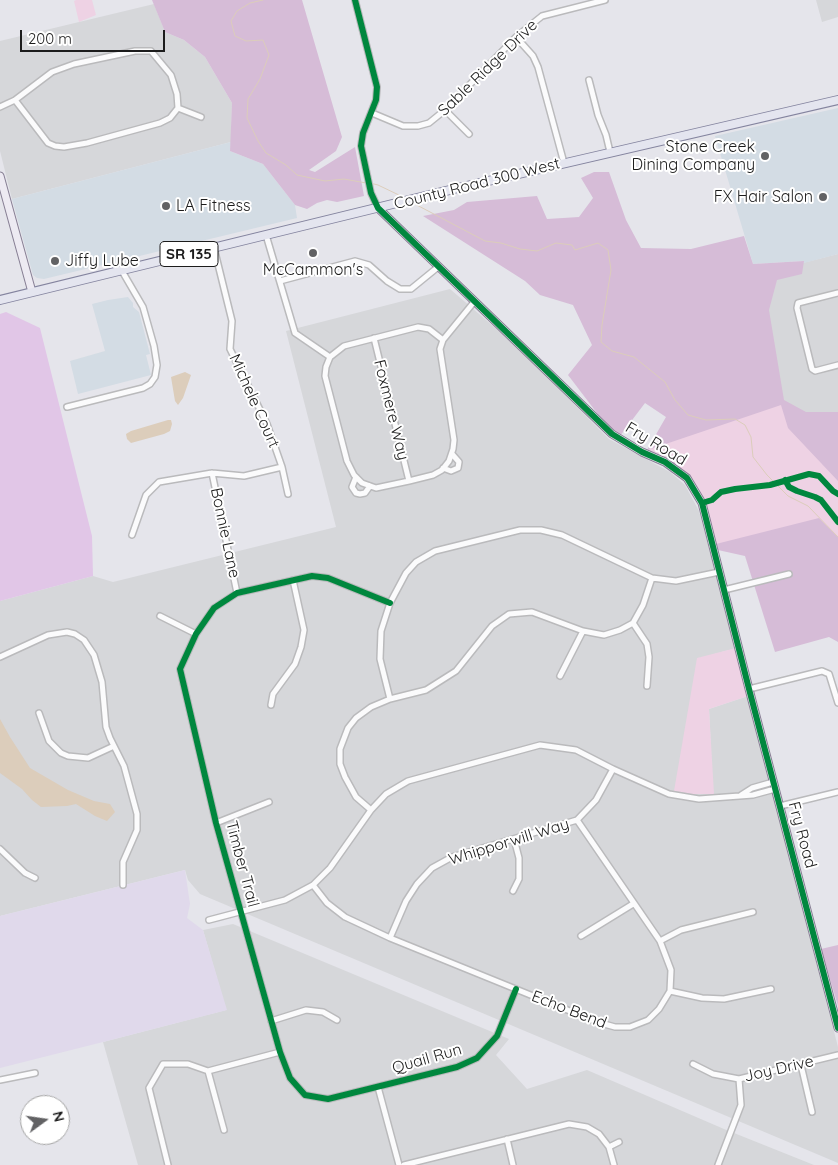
<!DOCTYPE html>
<style>
body{margin:0}
#map{position:relative;width:838px;height:1165px;overflow:hidden;background:#e5e5eb;font-family:Quicksand,sans-serif}
canvas{display:block}
.north{position:absolute;left:20px;top:1095px;width:50px;height:50px;box-sizing:border-box;background:#fff;border:1px solid #a4a4a4;border-radius:50%;rotate:76deg;font-size:14px;font-weight:700;line-height:20px;text-align:center;color:#1c1c1c}
.north::after{content:'';display:block;margin:auto;width:18px;height:22px;background:#626264;clip-path:polygon(50% 0,100% 100%,50% 72%,0 100%)}
.scale{position:absolute;left:20px;top:30px;width:145px;height:22px;box-sizing:border-box;border:2px solid #1c1c1c;border-top:0;padding-left:6px;font-size:15px;line-height:18px;white-space:nowrap;color:#1c1c1c;-webkit-text-stroke:4px #fff;paint-order:stroke}
</style>
<div id="map">
<canvas width="838" height="1165"></canvas>
<div class="north">N</div>
<div class="scale">200 m</div>
</div>
<script>
const ctx = document.querySelector('canvas').getContext('2d');
ctx.lineJoin = 'round';
function paint(path, color) { ctx.fillStyle = color; ctx.fill(path, 'evenodd'); }
const shape = rows => new Path2D(rows.map(r => 'M' + r).join(''));
function strokePath(path, color, width, dash) { ctx.strokeStyle = color; ctx.lineWidth = width; ctx.lineCap = dash ? 'butt' : 'round'; ctx.setLineDash(dash || []); ctx.stroke(path); }
function drawText(font, color, halo, rows, align = 'center') {
  ctx.font = font + ' Quicksand,sans-serif'; ctx.lineWidth = 4; ctx.setLineDash([]); ctx.textBaseline = 'middle'; ctx.strokeStyle = halo; ctx.fillStyle = color; for (const [text, x, y, turn = 0] of rows) {
    ctx.save(); ctx.translate(x, y); ctx.rotate((+turn || 0) * Math.PI / 180); ctx.textAlign = isNaN(turn) ? turn : align; if (halo) ctx.strokeText(text, 0, 0); ctx.fillText(text, 0, 0); ctx.restore();
  }
}
paint(shape([
 [816,0,838,0,838,17,822,22],
 [154,4,165,32,184,40,205,57,232,103,231,142,12,199,0,151,0,41],
 [838,254,838,465,784,417,747,277],
 [450,289,514,344,609,439,670,472,685,485,699,511,736,648,697,659,713,794,709,709,748,696,838,1047,838,1163,200,894,188,880,185,870,0,916,0,601,93,576,113,582,336,527,286,331],
 [233,924,509,1039,496,1055,527,1089,587,1070,724,1129,814,1165,138,1165,103,1042,226,1010,203,930]
]), '#d6d7da');
paint(shape([
 [838,108,838,254,804,263,803,261,753,264,715,136],
 [231,142,230,151,263,164,295,205,297,218,44,279,37,278,33,275,12,199],
 [128,297,133,303,133,307,139,312,150,354,146,355,151,375,78,394,70,361,105,351,92,304,108,300]
]), '#d3dce4');
paint(shape([
 [185,870,190,904,187,918,203,930,227,1010,103,1042,0,1068,0,916]
]), '#e0d9eb');
paint(shape([
 [6,312,40,328,92,536,93,576,0,601,0,314]
]), '#e1c6e7');
paint(shape([
 [152,0,302,0,342,137,336,151,309,170,315,172,355,147,364,196,337,202,327,200,317,203,307,209,295,205,263,164,230,151,232,103,205,57,184,40,165,32],
 [594,172,609,172,626,220,641,248,691,249,744,236,753,264,804,261,802,274,777,280,769,310,784,400,806,412,838,412,838,642,829,637,775,652,745,556,718,550,699,486,647,450,666,417,645,403,620,436,600,417,568,375,592,345,573,305,540,295,525,281,423,216,454,210,467,202,537,196,547,219,579,217,593,198,581,178],
 [838,945,838,1006,821,949]
]), '#d6bcd7');
paint(shape([
 [76,0,92,0,96,15,79,22,74,1],
 [781,405,788,428,838,481,838,537,819,518,712,545,702,503,687,478,642,452],
 [736,648,748,696,709,709,714,794,692,794,674,791,697,658]
]), '#eed2e4');
paint(shape([
 [185,372,191,375,183,398,178,405,175,401,171,377],
 [168,420,171,420,172,424,170,431,164,434,131,443,127,439,126,434,131,431],
 [0,719,10,737,30,768,68,790,94,801,110,804,115,812,107,821,95,816,76,804,67,806,41,807,32,800,22,789,0,773]
]), '#dccdbb');
strokePath(shape([
 [263,0,250,3,237,11,231,21,235,36,246,41,263,40,269,55,260,79,248,99,247,118,258,141,266,153,286,165,297,175,325,181,344,179,366,183],
 [370,183,378,185,403,197],
 [413,203,485,241,501,243,520,249,537,251,556,243,572,245,575,250,598,243,608,250,611,270,602,325,601,342,612,351,634,357,665,382,675,400,688,415,706,420,735,419,745,425,751,437,753,457,767,475,788,496,808,506,838,537]
]), '#dccdbb', 1);
const street = shape([
 [355,0,377,87,376,100,363,133,361,146,371,193,378,208],
 [516,37,533,56,538,67,564,163],
 [589,80,598,115,606,135,610,152],
 [15,100,48,143,55,146,64,147,87,143,160,123,170,118,178,108],
 [0,107,15,100,52,72,74,64,135,51,151,51,171,75,177,94,178,108],
 [178,108,201,117],
 [445,110,469,134],
 [372,113,403,126,418,126,429,123,445,110,516,37,542,16,605,0],
 [266,235,295,333,330,357],
 [214,248,232,321,230,349,267,424,282,467,288,494],
 [280,281,355,261,369,265,387,281,400,289,411,289,438,267],
 [838,293,798,303,797,308,812,369,815,371,838,365],
 [374,338,409,481],
 [443,340,429,329,418,327,344,346,330,357,326,367,325,376,347,461,354,475,362,483,376,488,409,481,433,475,442,470,449,461,453,449,454,440,440,349,443,340,474,302],
 [67,407,143,388,150,384,155,377,157,365,154,346,143,307,122,271],
 [443,468,451,471,458,468,459,462,452,454],
 [212,473,237,593],
 [356,477,352,487,356,493,360,494,365,493,370,486],
 [132,535,146,495,159,482,212,473,244,476,282,467],
 [724,590,789,574],
 [390,603,328,578,312,576,237,593,214,608,196,634,180,669,216,823,280,1052,290,1078,305,1095,328,1099,457,1067,477,1058,497,1036,516,989],
 [160,616,196,634],
 [633,623,647,644,649,657,647,686],
 [0,657,48,635,67,632,75,634,84,640,94,655,102,682,106,727,110,738,124,766,137,814,137,830,123,862,123,885],
 [560,676,583,631],
 [749,689,822,671,829,674,838,703],
 [390,699,380,659,381,631,390,603,406,573,416,562,435,551,520,530,541,530,562,535,652,578,676,581,719,572],
 [271,705,273,694,295,664,301,647,304,630,293,580],
 [39,713,49,741,61,753,68,756,88,758,114,746],
 [741,795,752,788,773,782],
 [780,806,838,792],
 [371,810,356,797,345,777,340,764,340,749,348,728,356,718,371,707,390,699,426,690,456,671,492,626,509,614,532,612,583,631,604,635,620,630,633,623,643,605,652,578],
 [216,823,269,802],
 [0,849,25,873,35,878],
 [313,885,327,903,345,917,390,938,597,1022,615,1027,630,1027,648,1020,659,1009,670,991,671,970,660,941,577,820],
 [513,891,519,879,519,858,514,839],
 [209,920,285,900,313,885,330,868,371,810,386,794,408,781,540,745,576,750,613,769,669,794,699,799,753,795,775,789],
 [581,936,633,904],
 [390,938,406,901,417,884,432,868,452,857,577,820,596,800,613,769],
 [660,941,681,930,753,912],
 [670,991,702,998,724,999,771,989],
 [271,1021,306,1010,323,1012,337,1020],
 [693,1064,713,1074,739,1079,838,1055],
 [801,1065,812,1112],
 [208,1071,224,1130],
 [0,1080,35,1073],
 [378,1087,399,1165],
 [507,1139,513,1165],
 [609,1147,614,1165],
 [168,1165,149,1088,163,1064,188,1064,208,1071,280,1052],
 [404,1165,569,1124,587,1127,599,1134,609,1147,619,1142],
 [718,1165,741,1105,739,1079]
]);
const secondary = shape([
 [0,176,32,292],
 [378,208,612,434,642,452,665,462,687,478,702,503,749,689,838,1028]
]);
const primary = shape([
 [0,300,458,188,838,100]
]);
strokePath(street, '#bababc', 8);
strokePath(secondary, '#877f94', 9);
strokePath(primary, '#84849f', 10);
strokePath(street, '#fbfbfc', 5);
strokePath(secondary, '#edeaf2', 7);
strokePath(primary, '#e4e5ef', 8);
strokePath(shape([
 [355,0,377,87,376,100,363,133,361,146,371,193,378,208,612,434,642,452,665,462,687,478,702,503,749,689,838,1028],
 [785,480,789,487,797,491,815,497,821,500,838,522],
 [702,503,712,500,721,492,735,489,770,485,809,474,819,476,833,491,838,494],
 [390,603,328,578,312,576,237,593,214,608,196,634,180,669,216,823,280,1052,290,1078,305,1095,328,1099,457,1067,477,1058,497,1036,516,989]
]), '#00873e', 6);
for (const [x, y, r, color] of [
 [765,156,5,"#626264"],
 [823,197,5,"#626264"],
 [166,206,5,"#626264"],
 [313,253,5,"#626264"],
 [55,261,5,"#626264"]
]) { const dot = new Path2D(); dot.arc(x, y, r, 0, 2 * Math.PI); ctx.fillStyle = color; ctx.fill(dot); strokePath(dot, '#fff', 2); }
for (const [x, y, w] of [
 [189,254,58]
]) { const box = new Path2D(); box.roundRect(x - w / 2, y - 12.5, w, 25, 4); ctx.fillStyle = '#fff'; ctx.fill(box); strokePath(box, '#1c1c1c', 1); }
drawText('bold 15px', '#1c1c1c', null, [
 ["SR 135",189,254]
]);
drawText('16px', '#1c1c1c', '#fff', [
 ["Sable Ridge Drive",488,68,-44],
 ["County Road 300 West",477,184,-14],
 ["Michele Court",254,401,66],
 ["Foxmere Way",391,410,76],
 ["Fry Road",656,444,31],
 ["Bonnie Lane",225,533,78],
 ["Fry Road",802,835,75],
 ["Whipporwill Way",509,842,-17],
 ["Timber Trail",242,864,75],
 ["Echo Bend",569,1010,21],
 ["Quail Run",427,1059,-16],
 ["Joy Drive",779,1069,-13]
]);
drawText('16px', '#1c1c1c', '#fff', [
 ["Stone Creek",755,147],
 ["Dining Company",755,165],
 ["FX Hair Salon",813,197],
 ["LA Fitness",176,206,"left"],
 ["Jiffy Lube",65,261,"left"],
 ["McCammon's",313,270,"center"]
], 'right');
</script>
